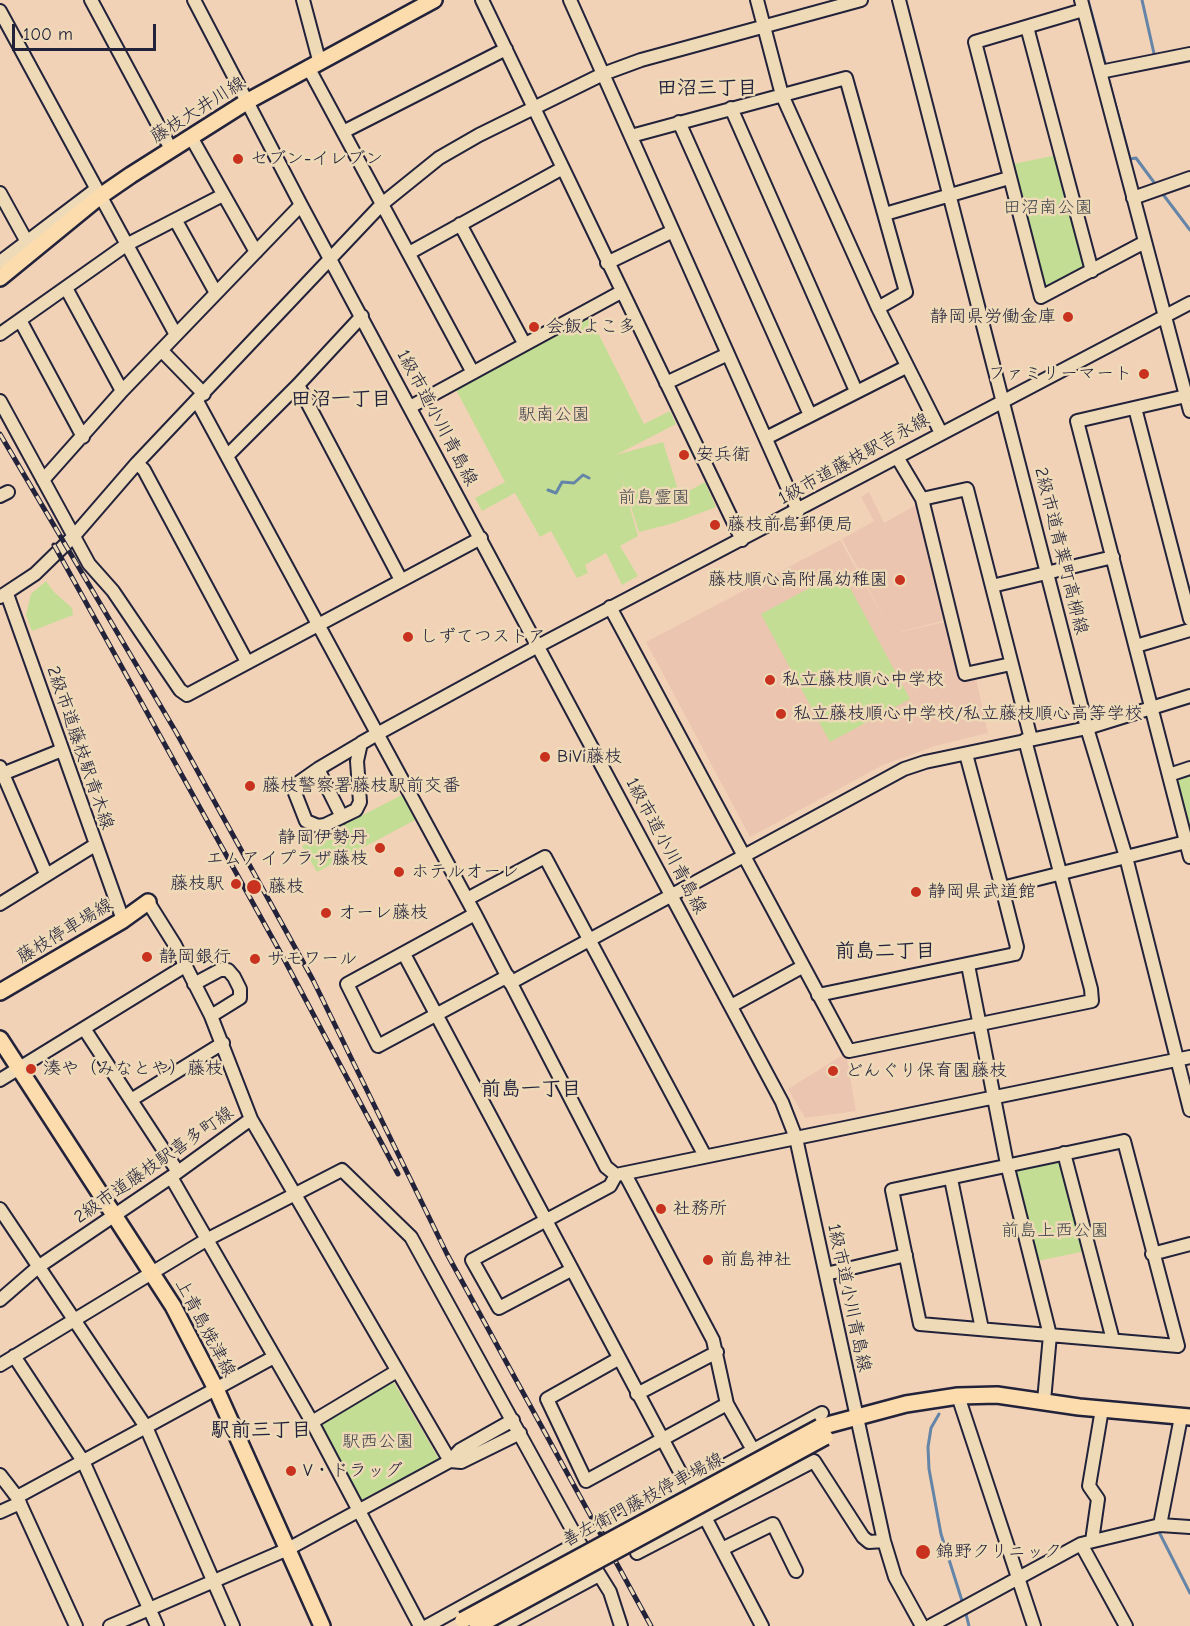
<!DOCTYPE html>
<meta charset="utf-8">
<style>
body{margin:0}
#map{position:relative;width:1190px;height:1626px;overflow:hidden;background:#f2d2b6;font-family:"Comic Neue",sans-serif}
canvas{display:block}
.scale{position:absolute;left:12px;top:24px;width:144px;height:27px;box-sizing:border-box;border:3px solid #22223b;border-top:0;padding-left:8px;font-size:18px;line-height:21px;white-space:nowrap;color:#22223b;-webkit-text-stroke:4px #efdab8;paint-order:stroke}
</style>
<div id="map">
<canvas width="1190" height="1626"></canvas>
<div class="scale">100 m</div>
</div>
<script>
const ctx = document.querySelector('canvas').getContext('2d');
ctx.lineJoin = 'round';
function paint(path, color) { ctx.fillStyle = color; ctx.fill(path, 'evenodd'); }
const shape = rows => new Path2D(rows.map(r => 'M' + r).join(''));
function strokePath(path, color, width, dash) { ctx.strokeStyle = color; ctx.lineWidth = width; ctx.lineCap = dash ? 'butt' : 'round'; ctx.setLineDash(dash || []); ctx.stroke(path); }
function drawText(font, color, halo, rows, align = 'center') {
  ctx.font = font + ' "Comic Neue","Klee One",sans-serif'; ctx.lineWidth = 5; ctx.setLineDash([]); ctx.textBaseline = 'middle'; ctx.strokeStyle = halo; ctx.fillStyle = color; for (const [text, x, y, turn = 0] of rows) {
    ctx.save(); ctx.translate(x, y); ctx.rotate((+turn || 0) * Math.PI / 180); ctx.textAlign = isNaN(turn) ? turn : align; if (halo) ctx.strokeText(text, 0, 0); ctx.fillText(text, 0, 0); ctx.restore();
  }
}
paint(shape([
 [869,492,884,523,918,504,946,620,892,634,945,622,963,678,976,678,988,733,935,746,883,765,750,837,646,642,840,540,887,623,842,539,874,521,861,497],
 [846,1053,856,1111,805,1118,788,1089]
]), '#ebc5b0');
paint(shape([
 [1057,155,1086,269,1051,289,1045,286,1013,164],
 [589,315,644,424,670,411,676,424,616,455,663,442,680,496,705,482,716,507,674,523,639,532,620,473,638,536,620,546,638,576,622,585,606,553,585,565,588,573,577,578,551,531,540,537,515,493,482,511,475,498,505,482,454,386],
 [841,571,910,699,830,742,761,614],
 [46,581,54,592,72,608,73,615,32,631,26,615,31,594],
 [1190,776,1190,835,1177,781],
 [402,795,415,820,317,872,302,846],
 [1060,1158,1086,1251,1037,1261,1013,1167],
 [393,1381,439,1459,360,1501,319,1427]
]), '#c3dd94');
strokePath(shape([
 [1088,0,1106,67],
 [1142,0,1155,58],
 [1107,74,1130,159,1136,158,1156,185],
 [1162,193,1190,230],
 [548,490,556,493,562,482,574,483,583,475,589,478],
 [939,1414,931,1428,928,1447,929,1469,941,1534,963,1604],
 [1156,1521,1159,1498],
 [1157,1528,1190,1593],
 [965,1610,969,1626]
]), '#6485a7', 3);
const minor = shape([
 [91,0,171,149],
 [194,0,301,205,782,1102,796,1138,884,1541,895,1577,922,1626],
 [303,0,319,60],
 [482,0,742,540],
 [570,0,798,511],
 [757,0,782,95,878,308,941,433],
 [899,0,1087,728,1126,857,1190,1110],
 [1081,0,1190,411],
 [1083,10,975,42,1041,297,1145,242],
 [0,11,176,335],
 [1027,27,1092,271],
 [308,67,472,371],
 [1100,72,1190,54],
 [731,108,856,391],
 [679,122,810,415],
 [343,132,506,49],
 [631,136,846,78,906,292,878,308],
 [191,137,256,252],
 [0,193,27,242],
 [1133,198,1190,178],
 [885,214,1009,178],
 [176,221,216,293],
 [460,224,524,343],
 [409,253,561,169],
 [0,262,95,190],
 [607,263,673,231],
 [66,288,122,391],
 [20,320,83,437],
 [0,334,126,245,223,195],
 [162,351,204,394],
 [666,383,728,354],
 [298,385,401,580],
 [1186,396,1077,421,1190,857],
 [0,401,89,564,113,591,180,690,187,695,481,538],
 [197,401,475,914,606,1167,616,1175,1190,1057],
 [410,407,621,292],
 [1135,408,1190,619],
 [766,438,906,367],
 [228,455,298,385,362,316],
 [897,457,922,499,965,674,1011,664],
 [137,463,144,470,247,662],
 [43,480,122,391,301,205],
 [0,496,8,492],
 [922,499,967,489,1031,739],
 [992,586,1113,557],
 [7,594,123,920],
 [0,597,35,574,73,537,137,463,382,204,439,158,479,135,603,74,641,60,861,0],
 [610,607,849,1051,1092,1001,1091,989,1025,740],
 [1136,646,1190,630],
 [377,734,318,769,298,783,295,793,306,821,318,826,325,825,356,810,360,802,357,761,361,743,377,734,538,646,1190,303],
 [0,767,46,874],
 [318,769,342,817],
 [0,775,62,750],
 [1169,775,1190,768],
 [1002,888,1186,842],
 [467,899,545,857,705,1156],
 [148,902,175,945,211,1016,251,1119,450,1461],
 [0,904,95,845],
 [475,914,347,984,378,1046,508,976],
 [404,954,687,1485],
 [968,965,1007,1164,1050,1335,1044,1401],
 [510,983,904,769,925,762,1087,728,1190,696],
 [194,984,220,970,228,970,234,977,240,989,240,998,211,1016],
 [818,995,1015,954,1017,947,1002,888,966,754],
 [731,1006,802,967],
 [85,1030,178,1172],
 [0,1080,185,966],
 [131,1100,223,1043],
 [1124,1141,1178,1346,920,1324,892,1190,1124,1141],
 [1064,1153,1113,1340],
 [171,1177,312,1422,420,1626],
 [951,1179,982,1329],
 [0,1209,146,1427,274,1357],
 [1152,1254,1190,1244],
 [571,1270,499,1308,472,1260,610,1186,616,1175],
 [826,1274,906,1255],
 [0,1300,38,1267,171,1177,251,1119],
 [14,1356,83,1461,157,1626],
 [618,1359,547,1399,586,1481,727,1404,713,1340,625,1174],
 [0,1365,206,1240,342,1170,411,1237,579,1542,610,1592,621,1626],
 [637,1394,717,1352],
 [958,1396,1034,1626],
 [727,1404,753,1450],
 [312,1422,397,1371],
 [450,1461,461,1462,520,1433],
 [0,1475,17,1497,76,1626],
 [17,1497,146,1427,233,1626],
 [0,1512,20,1503],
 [707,1521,762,1626],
 [1160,1525,1181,1417],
 [609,1528,822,1413],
 [1092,1541,1098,1499,1089,1486,1102,1409],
 [1081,1544,1126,1626],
 [722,1549,773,1524,796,1571],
 [637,1553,814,1461,863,1537,869,1542,884,1541],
 [110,1626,288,1549,450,1461,460,1450,513,1420],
 [427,1626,579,1542],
 [504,1626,599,1575],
 [930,1626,1081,1544,1160,1525,1190,1527]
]);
const major = shape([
 [0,278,99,197,131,175,248,101,434,0],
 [0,992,123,920,148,902],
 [0,1039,173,1306,216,1389,322,1626],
 [820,1427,906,1404,958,1396,997,1395,1079,1407,1190,1417]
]);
strokePath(minor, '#22223b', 16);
strokePath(major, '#22223b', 20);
strokePath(minor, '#efdab8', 12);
strokePath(major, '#fcdcac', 15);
const rail = shape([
 [0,434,176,732,313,980,447,1254,651,1626],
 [54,545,284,959,398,1174]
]);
strokePath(rail, '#22223b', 5);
strokePath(rail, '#efdab8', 3, [9]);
const majorBridge = shape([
 [463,1620,820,1427],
 [477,1626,825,1437]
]);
strokePath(majorBridge, '#22223b', 20, []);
strokePath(majorBridge, '#fcdcac', 15);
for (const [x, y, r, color] of [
 [238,159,6,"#c8321e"],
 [1068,317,6,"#c8321e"],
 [534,327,6,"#c8321e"],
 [1144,374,6,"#c8321e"],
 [684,455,6,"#c8321e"],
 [715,525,6,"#c8321e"],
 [900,580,6,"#c8321e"],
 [408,637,6,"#c8321e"],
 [770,680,6,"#c8321e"],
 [781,714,6,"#c8321e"],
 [545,757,6,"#c8321e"],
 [250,786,6,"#c8321e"],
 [380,848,6,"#c8321e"],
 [399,872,6,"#c8321e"],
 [236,884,6,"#c8321e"],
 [254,887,8,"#c8321e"],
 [916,892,6,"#c8321e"],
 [326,913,6,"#c8321e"],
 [147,957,6,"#c8321e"],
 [255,959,6,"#c8321e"],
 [31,1069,6,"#c8321e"],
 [833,1071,6,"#c8321e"],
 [661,1209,6,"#c8321e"],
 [708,1260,6,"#c8321e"],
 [291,1471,6,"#c8321e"],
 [923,1552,8,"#c8321e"]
]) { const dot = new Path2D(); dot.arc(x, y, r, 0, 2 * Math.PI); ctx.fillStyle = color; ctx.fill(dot); strokePath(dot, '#efdab8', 2); }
drawText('18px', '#22223b', '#efdab8', [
 ["藤枝大井川線",198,110,-32],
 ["1級市道小川青島線",437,418,62],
 ["1級市道藤枝駅吉永線",854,459,-29],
 ["2級市道青葉町高柳線",1061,551,76],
 ["2級市道藤枝駅青木線",80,748,71],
 ["1級市道小川青島線",666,846,62],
 ["藤枝停車場線",65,931,-31],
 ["2級市道藤枝駅喜多町線",154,1165,-35],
 ["1級市道小川青島線",849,1298,78],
 ["上青島焼津線",205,1328,62],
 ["善左衛門藤枝停車場線",643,1500,-28]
]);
drawText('18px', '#22223b', '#efdab8', [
 ["セブン-イレブン",250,159],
 ["静岡県労働金庫",1056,317,"right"],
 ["会飯よこ多",546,327],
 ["ファミリーマート",1132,374,"right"],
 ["安兵衛",696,455],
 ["藤枝前島郵便局",727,525],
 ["藤枝順心高附属幼稚園",888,580,"right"],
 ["しずてつストア",420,637],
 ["私立藤枝順心中学校",782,680],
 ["私立藤枝順心中学校/私立藤枝順心高等学校",793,714],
 ["BiVi藤枝",557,757],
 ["藤枝警察署藤枝駅前交番",262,786],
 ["静岡伊勢丹",368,838,"right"],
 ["エムアイプラザ藤枝",368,859,"right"],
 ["ホテルオーレ",411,872],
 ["藤枝駅",224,884,"right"],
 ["藤枝",268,887],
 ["静岡県武道館",928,892],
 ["オーレ藤枝",338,913],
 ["静岡銀行",159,957],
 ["サモワール",267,959],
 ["湊や（みなとや）藤枝",43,1069],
 ["どんぐり保育園藤枝",845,1071],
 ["社務所",673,1209],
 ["前島神社",720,1260],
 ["V・ドラッグ",303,1471],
 ["錦野クリニック",936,1552]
], 'left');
drawText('18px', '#42474d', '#efdab8', [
 ["田沼南公園",1048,208],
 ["駅南公園",554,415],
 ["前島霊園",654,498],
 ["前島上西公園",1055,1231],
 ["駅西公園",378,1442]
]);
drawText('bold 20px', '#22223b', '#efdab8', [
 ["田沼三丁目",707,88],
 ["田沼一丁目",341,399],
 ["前島二丁目",885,951],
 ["前島一丁目",531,1089],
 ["駅前三丁目",261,1430]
]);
</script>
